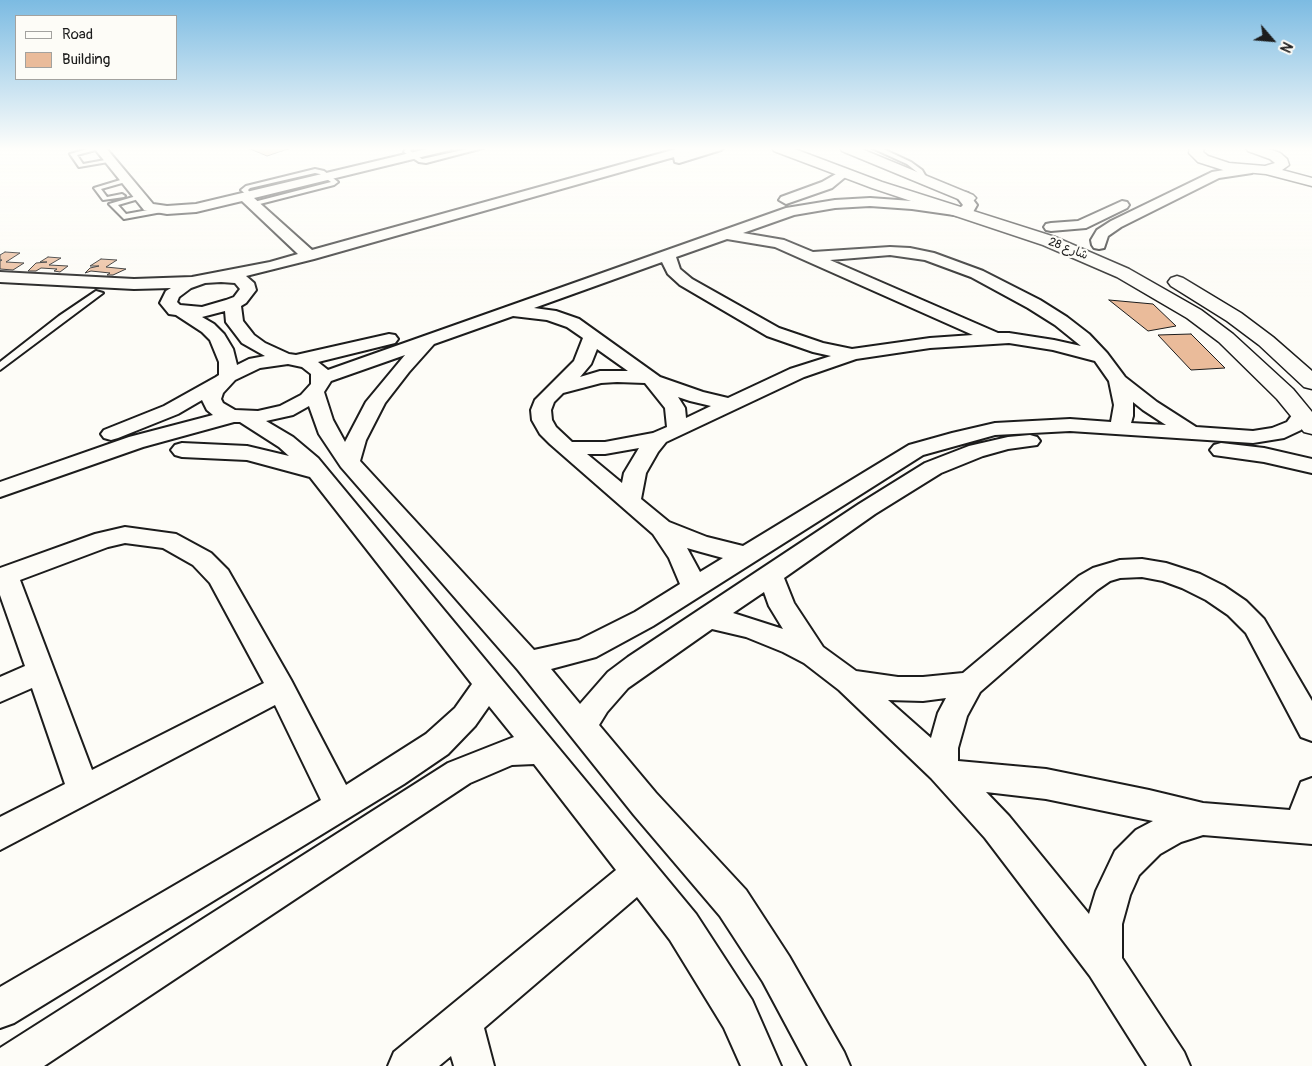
<!DOCTYPE html>
<meta charset="utf-8">
<style>
body{margin:0}
#map{position:relative;width:1312px;height:1066px;overflow:hidden;background:#fdfcf7;font-family:Pangolin,sans-serif}
canvas{display:block}
.legend{position:absolute;left:15px;top:15px;width:162px;height:65px;box-sizing:border-box;background:#fdfcf7;border:1px solid #a3a29f;margin:0;padding:6px 9px;list-style:none;font-size:15px;color:#1c1c1c}
.legend li{display:flex;align-items:center;gap:10px;height:25px}
.legend b{width:25px;border:1px solid #a3a29f}
.north{position:absolute;left:1247px;top:15px;width:50px;height:50px;-webkit-text-stroke:4px #fdfcf7;paint-order:stroke;rotate:117deg;font-size:14px;font-weight:700;line-height:20px;text-align:center;color:#1c1c1c}
.north::after{content:'';display:block;margin:auto;width:18px;height:22px;background:#1c1c1c;clip-path:polygon(50% 0,100% 100%,50% 72%,0 100%)}
</style>
<div id="map">
<canvas width="1312" height="1066"></canvas>
<ul class="legend">
<li><b style="height:6px;background:#fdfcf7"></b>Road</li>
<li><b style="height:14px;background:#eabb9a"></b>Building</li>
</ul>
<div class="north">N</div>
</div>
<script>
const ctx = document.querySelector('canvas').getContext('2d');
ctx.lineJoin = 'round';
function paint(path, color) { ctx.fillStyle = color; ctx.fill(path, 'evenodd'); }
const shape = rows => new Path2D(rows.map(r => 'M' + r).join(''));
function strokePath(path, color, width, dash) { ctx.strokeStyle = color; ctx.lineWidth = width; ctx.lineCap = dash ? 'butt' : 'round'; ctx.setLineDash(dash || []); ctx.stroke(path); }
function drawText(font, color, halo, rows, align = 'center') {
  ctx.font = font + ' Pangolin,"Playpen Sans Arabic",sans-serif'; ctx.lineWidth = 4.5; ctx.setLineDash([]); ctx.textBaseline = 'middle'; ctx.strokeStyle = halo; ctx.fillStyle = color; for (const [text, x, y, turn = 0] of rows) {
    ctx.save(); ctx.translate(x, y); ctx.rotate((+turn || 0) * Math.PI / 180); ctx.textAlign = isNaN(turn) ? turn : align; if (halo) ctx.strokeText(text, 0, 0); ctx.fillText(text, 0, 0); ctx.restore();
  }
}
const building = shape([
 [248,148,291,148,267,156,248,148],
 [5,252,20,253,6,262,24,263,13,270,0,269,0,261,2,260,0,260,0,255,5,252],
 [48,257,61,258,49,265,68,266,60,272,54,271,57,269,41,268,36,271,28,271,36,263,47,262,40,262,48,257],
 [101,259,117,260,106,267,126,269,113,275,107,275,110,273,91,271,85,273,90,268,99,266,90,266,101,259],
 [1109,300,1153,304,1176,326,1148,331,1109,300],
 [1191,334,1225,368,1191,370,1158,335,1191,334]
]);
paint(building, '#eabb9a');
strokePath(building, '#1c1c1c', 1);
const service = shape([
 [91,148,103,148,77,155,83,164,111,159,114,161,79,167,70,154,91,148],
 [406,148,413,148,410,151,422,159,472,148,483,148,426,163,419,162,404,152,406,148],
 [872,148,881,148,911,162,922,170,928,180,923,181,917,172,907,164,872,148],
 [315,169,324,171,338,182,334,185,252,206,248,204,250,203,331,182,320,174,315,173,250,188,248,190,252,195,249,197,241,190,246,186,315,169],
 [127,178,130,180,129,181,101,189,107,197,122,194,125,196,124,197,103,200,94,188,127,178],
 [140,195,142,196,142,198,118,205,126,214,159,208,163,210,162,212,124,219,109,204,140,195],
 [96,291,103,293,0,370,0,362,59,316,96,291]
]);
const minor = shape([
 [94,148,106,148,153,204,167,206,196,204,431,148,452,148,450,150,254,198,312,250,680,148,723,148,721,150,679,163,675,162,674,157,314,259,246,276,254,283,256,290,246,303,241,306,243,321,254,335,265,343,289,354,296,355,389,334,395,335,398,339,395,343,318,362,328,370,786,208,835,200,870,198,912,201,960,208,963,205,956,196,963,192,968,193,977,205,973,212,961,216,912,209,870,206,835,208,794,215,743,233,784,240,813,252,890,247,910,248,934,253,983,271,1040,300,1067,317,1089,334,1107,353,1125,377,1157,402,1196,427,1253,431,1272,428,1287,422,1295,411,1302,409,1309,411,1312,415,1301,430,1284,438,1253,443,1070,431,995,435,923,455,653,626,596,657,551,669,580,704,608,672,628,657,859,504,925,463,969,446,1008,437,1030,435,1037,437,1040,441,1037,445,1008,449,983,456,941,473,875,514,784,578,794,603,823,647,856,671,898,677,923,677,963,673,1079,576,1093,568,1120,560,1142,559,1166,563,1200,574,1224,586,1246,601,1264,619,1312,701,1312,741,1301,737,1246,633,1228,615,1206,600,1182,588,1163,581,1142,577,1120,578,1110,581,1097,590,980,692,967,716,958,748,958,761,1046,769,1149,790,1203,803,1290,810,1301,782,1312,778,1312,844,1203,835,1181,842,1160,854,1139,875,1130,895,1122,924,1122,958,1184,1052,1190,1066,1147,1066,1090,976,985,838,931,778,839,690,804,663,783,652,746,637,712,629,628,688,607,712,599,725,656,793,746,890,789,956,844,1052,850,1066,808,1066,763,982,720,916,634,815,518,670,341,467,319,434,309,406,293,415,266,421,293,437,318,458,696,914,752,1000,781,1066,741,1066,724,1028,670,940,637,897,484,1028,494,1066,454,1066,451,1056,439,1066,388,1066,394,1052,616,870,534,764,512,765,470,783,44,1066,0,1066,0,1048,448,763,514,737,489,706,475,726,448,754,404,784,14,1023,0,1028,0,987,321,800,275,705,0,850,0,817,65,784,32,688,0,702,0,677,25,666,0,595,0,568,95,534,125,527,176,534,211,553,228,570,291,680,346,785,426,734,455,708,472,684,310,477,247,460,182,457,175,455,171,450,175,445,182,443,247,446,289,456,279,447,240,422,234,422,143,447,0,497,0,482,129,437,213,415,207,410,202,400,178,414,118,438,111,440,104,438,101,434,104,430,164,406,216,377,219,375,219,362,210,340,202,332,176,315,169,314,160,303,166,291,171,288,134,289,0,282,0,272,134,279,192,277,270,262,298,254,242,201,196,212,167,214,144,210,94,148],
 [727,239,775,247,973,335,930,338,852,349,823,343,779,328,692,279,680,269,676,257,727,239],
 [890,255,925,260,971,277,1028,308,1055,325,1081,346,1054,340,1009,333,998,333,830,260,890,255],
 [662,262,668,274,680,285,767,336,813,352,831,356,790,369,728,398,703,392,660,377,579,319,556,311,534,308,662,262],
 [221,282,235,283,240,289,234,297,226,300,202,307,180,305,177,302,179,297,191,288,205,283,221,282],
 [225,311,226,322,242,343,265,356,249,359,237,365,233,349,224,334,214,324,202,317,225,311],
 [513,316,547,320,567,327,583,338,574,361,535,400,531,410,532,420,540,434,550,444,653,534,669,558,680,584,635,612,579,640,534,650,360,461,366,440,385,403,409,372,434,344,513,316],
 [1009,343,1053,350,1095,361,1109,381,1114,405,1111,422,1070,419,995,423,952,433,909,445,743,546,707,537,669,522,641,499,646,473,658,452,666,442,804,377,856,359,930,348,1009,343],
 [597,349,628,371,600,371,580,377,591,364,597,349],
 [405,355,366,402,345,442,333,420,324,392,331,381,405,355],
 [288,364,302,367,311,374,311,384,301,395,280,406,258,411,235,410,223,403,221,399,223,393,235,380,260,368,288,364],
 [617,382,645,383,665,408,667,427,653,433,605,442,572,442,556,427,552,420,551,410,554,402,563,393,601,383,617,382],
 [678,397,690,401,711,406,686,418,685,408,678,397],
 [1133,402,1143,410,1166,425,1131,423,1133,416,1133,402],
 [639,448,624,473,622,483,587,454,605,454,639,448],
 [125,543,163,548,193,565,210,583,264,683,92,770,20,580,108,547,125,543],
 [687,548,701,552,723,558,700,572,687,548],
 [764,592,769,606,783,629,733,613,764,592],
 [946,698,938,713,931,738,888,700,923,701,946,698],
 [986,792,1046,799,1153,821,1136,830,1115,851,1096,891,1089,914,1009,816,986,792],
 [1248,166,1254,170,1252,173,1219,178,1121,227,1108,236,1104,248,1099,249,1094,248,1092,245,1091,240,1097,230,1111,221,1212,172,1248,166],
 [843,170,849,174,832,188,786,204,779,200,781,197,822,182,843,170],
 [1122,201,1127,202,1129,205,1127,208,1086,228,1051,231,1046,230,1044,227,1046,224,1051,223,1078,221,1122,201],
 [1221,443,1264,448,1312,459,1312,473,1264,462,1214,455,1210,450,1214,445,1221,443]
]);
const tertiary = shape([
 [772,148,792,148,882,182,1055,237,1129,269,1201,310,1233,334,1293,389,1312,412,1312,434,1304,432,1277,399,1219,342,1187,318,1117,277,1043,245,872,188,774,151,772,148],
 [840,148,859,148,973,195,976,198,973,201,963,201,842,151,840,148],
 [1190,148,1204,148,1203,152,1208,156,1229,163,1265,166,1275,163,1270,159,1248,151,1246,148,1266,148,1280,153,1287,159,1289,165,1282,170,1312,178,1312,186,1266,174,1223,170,1198,162,1189,153,1190,148],
 [1177,276,1183,278,1241,313,1273,337,1312,371,1312,389,1304,387,1259,345,1227,321,1171,286,1168,282,1171,278,1177,276]
]);
strokePath(service, '#1c1c1c', 4);
strokePath(minor, '#1c1c1c', 4);
strokePath(tertiary, '#1c1c1c', 3);
paint(service, '#fdfcf7');
paint(minor, '#fdfcf7');
paint(tertiary, '#fdfcf7');
const sky = ctx.createLinearGradient(0, 0, 0, 297);
sky.addColorStop(0, '#7cbbe2');
sky.addColorStop(0.5, '#fefefb');
sky.addColorStop(1, '#fefefb00');
ctx.fillStyle = sky;
ctx.fillRect(0, 0, 1312, 297);
drawText('12px', '#1c1c1c', '#fdfcf7', [
 ["شارع 28",1068,249,21]
]);
</script>
